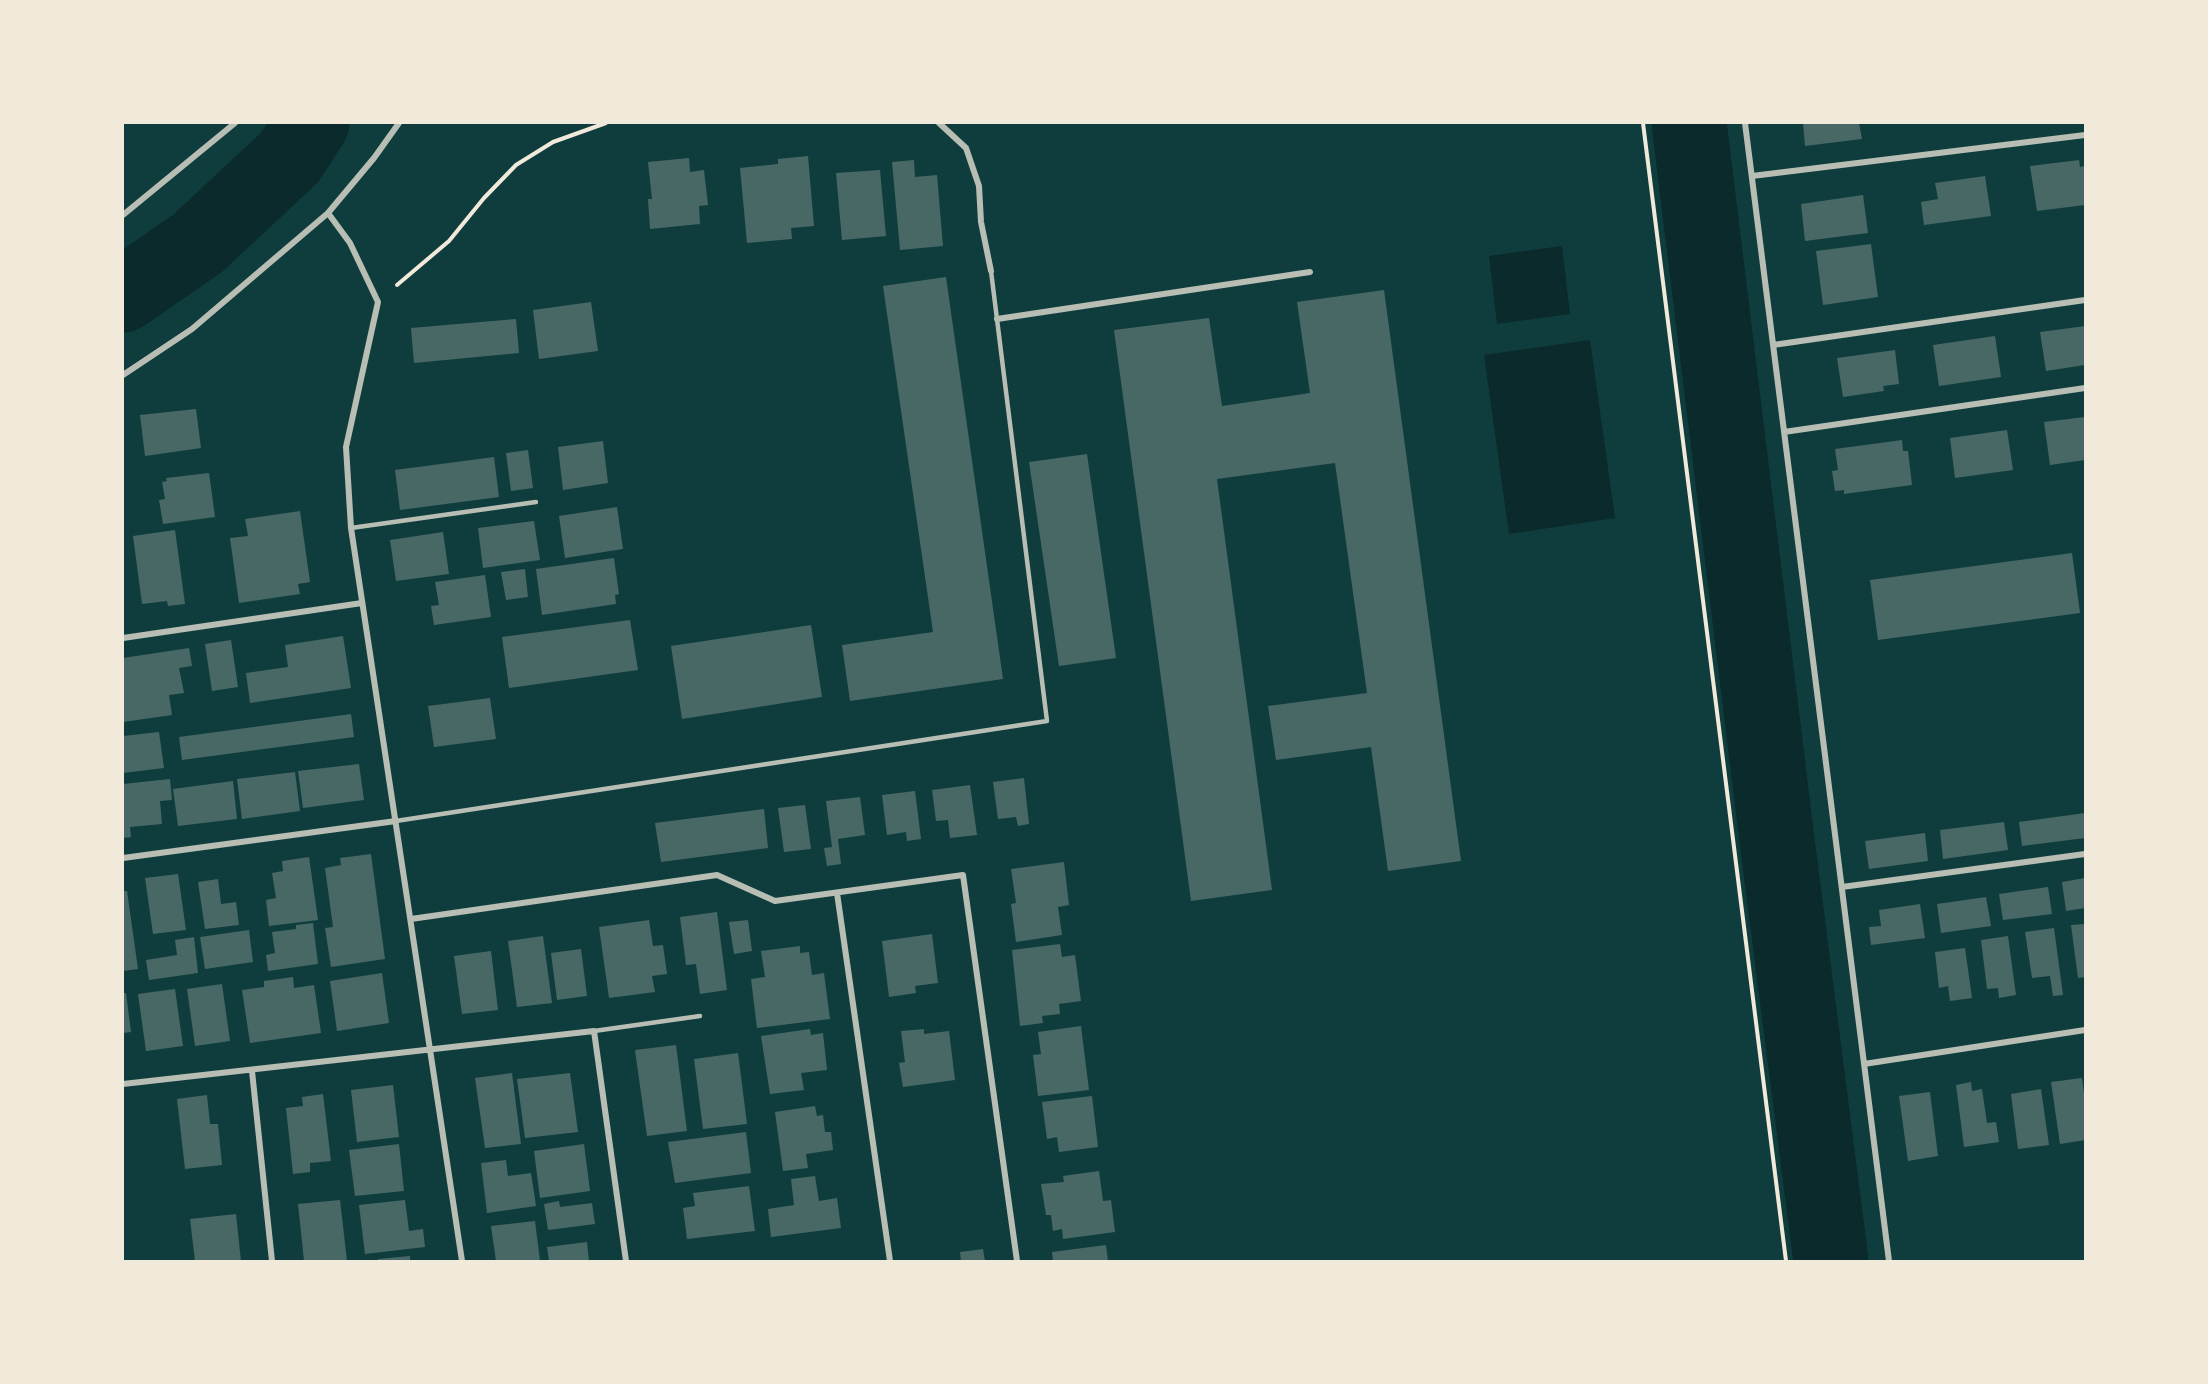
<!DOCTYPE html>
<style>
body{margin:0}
#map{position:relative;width:2208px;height:1384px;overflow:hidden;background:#0f3d3e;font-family:"Crimson Pro",serif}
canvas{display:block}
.frame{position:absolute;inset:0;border:124px solid #f1e9da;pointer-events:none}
</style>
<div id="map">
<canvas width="2208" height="1384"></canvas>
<div class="frame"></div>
</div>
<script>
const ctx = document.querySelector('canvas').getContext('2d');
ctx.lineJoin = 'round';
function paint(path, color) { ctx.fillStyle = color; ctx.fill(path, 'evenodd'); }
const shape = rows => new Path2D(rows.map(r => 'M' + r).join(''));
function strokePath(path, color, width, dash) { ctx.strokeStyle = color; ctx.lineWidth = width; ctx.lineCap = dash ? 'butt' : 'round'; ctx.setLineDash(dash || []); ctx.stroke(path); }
paint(shape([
 [1562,246,1570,314,1497,324,1489,256],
 [1590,340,1615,518,1509,534,1484,355]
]), '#0a2a2b');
strokePath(shape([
 [1689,123,1777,840,1831,1261],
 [123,295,198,243,290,157,312,123]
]), '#0a2a2b', 75);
paint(shape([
 [1803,123,1859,123,1862,139,1805,146],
 [808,156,814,226,791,228,792,239,747,243,740,168,778,164,778,159],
 [689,158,690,172,704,170,708,205,699,206,700,224,650,229,648,199,652,199,648,162],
 [914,160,915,177,937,175,943,246,900,250,892,162],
 [2079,160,2080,167,2085,166,2085,205,2037,211,2030,166],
 [880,170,886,236,842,240,836,173],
 [1985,176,1991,216,1924,225,1921,202,1938,199,1935,183],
 [1863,195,1868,233,1805,241,1801,204],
 [1871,244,1878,297,1823,305,1816,251],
 [946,277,1003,679,850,701,842,645,933,632,883,286],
 [1384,290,1461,861,1388,871,1371,747,1276,760,1268,706,1367,693,1335,463,1217,479,1272,890,1191,901,1114,330,1209,318,1222,406,1310,393,1297,302],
 [591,302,598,351,539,359,533,310],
 [516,319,519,353,414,363,411,328],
 [2085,326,2085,365,2046,371,2040,332],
 [1995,336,2001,377,1939,386,1933,345],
 [1895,350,1899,384,1883,386,1884,391,1843,397,1837,358],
 [196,409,201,448,145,456,140,415],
 [2085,417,2085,460,2050,465,2044,422],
 [2007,430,2013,470,1955,478,1950,438],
 [1902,440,1903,451,1908,451,1912,485,1844,494,1844,490,1835,491,1832,471,1838,470,1835,449],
 [603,441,608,483,563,490,558,447],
 [528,450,533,488,511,491,506,453],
 [1087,454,1116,658,1059,666,1029,462],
 [494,457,499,497,400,510,395,470],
 [209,473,215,517,163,524,159,500,165,499,162,482,167,481,166,478],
 [617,507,623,549,565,558,559,516],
 [300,511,310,582,298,584,300,594,239,603,230,538,248,536,245,519],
 [534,521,540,560,483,568,478,528],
 [175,530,185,604,168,606,167,601,142,604,133,536],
 [443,532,449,574,396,581,390,540],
 [2072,553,2080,613,1878,640,1870,580],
 [614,558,619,594,615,595,616,604,542,615,536,569],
 [525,569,528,597,506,600,501,572],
 [485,575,491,617,434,625,431,606,439,605,435,582],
 [630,620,638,670,509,688,502,637],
 [811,625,822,697,682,719,671,646],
 [343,636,351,688,250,703,246,673,288,667,285,645],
 [231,640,238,687,212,691,205,644],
 [189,648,192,666,179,668,184,693,169,695,172,715,123,722,123,658],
 [490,698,496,739,434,747,428,706],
 [351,714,354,737,182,760,179,737],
 [159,732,164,768,123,773,123,736],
 [359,764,364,800,303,808,298,771],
 [295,772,300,811,242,819,237,779],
 [1024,778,1029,824,1018,826,1016,817,998,819,993,782],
 [170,779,172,800,160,801,162,824,130,827,131,837,123,838,123,784],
 [233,781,237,819,178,826,173,789],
 [970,785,977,835,950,838,948,820,936,821,932,790],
 [915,791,921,839,907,841,906,832,887,835,882,795],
 [860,797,865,835,838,839,841,864,827,866,824,848,832,847,826,801],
 [805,805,811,849,784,852,778,808],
 [764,809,768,848,661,862,655,823],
 [2085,813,2085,838,2022,846,2019,822],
 [2004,822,2008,850,1943,859,1940,830],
 [1925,833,1928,861,1869,869,1865,841],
 [371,854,385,959,331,967,325,928,333,927,325,868,341,865,340,858],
 [309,857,318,920,269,926,266,900,276,898,272,873,283,871,282,861],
 [1064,862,1069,905,1058,907,1062,935,1016,942,1011,904,1016,903,1011,869],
 [178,874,186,930,153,934,145,878],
 [2085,878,2085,908,2066,911,2062,882],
 [218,879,221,904,236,902,239,925,205,929,198,882],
 [2048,887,2052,914,2003,920,1999,894],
 [123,891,127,891,138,969,123,971],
 [1986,897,1991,926,1941,933,1937,904],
 [1920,904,1925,938,1871,945,1869,927,1881,926,1879,910],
 [717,912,727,990,700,994,696,964,686,965,680,917],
 [649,920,653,946,663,945,667,974,652,976,655,992,609,998,599,927],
 [748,920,752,951,734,954,729,922],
 [313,923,318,964,268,971,266,955,275,953,272,932,296,929,296,925],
 [2085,924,2085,977,2078,978,2071,925],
 [2054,928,2063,995,2053,996,2050,976,2032,978,2025,932],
 [249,930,253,962,205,969,200,937],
 [932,934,938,983,915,986,916,993,889,997,882,941],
 [543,936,552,1003,517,1007,508,941],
 [2008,936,2016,995,1999,998,1998,988,1987,989,1981,940],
 [194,937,198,973,149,980,146,960,177,955,175,940],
 [1060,944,1062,957,1075,955,1081,1001,1059,1004,1060,1014,1042,1016,1043,1023,1020,1026,1012,950],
 [800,946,800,953,809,952,812,975,824,973,830,1019,757,1028,751,979,765,977,761,951],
 [1965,948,1972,998,1950,1001,1948,986,1939,988,1935,952],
 [581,949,587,996,557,1000,551,953],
 [491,951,498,1010,462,1014,454,956],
 [382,973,389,1023,337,1031,330,981],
 [293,977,294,988,314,985,321,1033,250,1043,242,990,264,987,264,981],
 [222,984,230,1041,195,1046,187,989],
 [175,989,183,1046,146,1051,138,994],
 [123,993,126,993,131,1032,123,1033],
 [1081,1026,1089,1090,1038,1096,1033,1055,1041,1054,1038,1032],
 [810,1029,811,1035,823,1033,827,1070,801,1073,804,1090,770,1094,761,1036],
 [924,1029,924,1034,949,1031,955,1080,903,1087,899,1063,905,1062,901,1031],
 [676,1045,687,1131,647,1136,635,1050],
 [738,1053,747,1124,703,1129,694,1059],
 [512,1073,521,1144,485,1148,475,1078],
 [570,1073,578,1132,525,1138,517,1079],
 [2082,1078,2085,1101,2085,1140,2060,1144,2051,1082],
 [1971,1082,1972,1091,1982,1089,1987,1123,1996,1122,1999,1142,1964,1147,1956,1085],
 [393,1085,399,1137,357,1142,351,1090],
 [2041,1089,2049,1145,2018,1149,2011,1094],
 [1930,1092,1938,1156,1908,1161,1899,1096],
 [323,1094,331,1161,310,1163,310,1172,293,1174,286,1108,303,1106,302,1097],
 [207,1095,210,1124,218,1124,222,1165,185,1169,177,1099],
 [1092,1096,1098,1147,1059,1152,1057,1137,1047,1139,1042,1102],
 [815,1106,817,1116,823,1115,825,1132,831,1132,833,1150,806,1154,808,1168,783,1171,775,1112],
 [746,1132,751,1173,675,1183,668,1142],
 [399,1144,404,1191,355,1196,349,1150],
 [584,1144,590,1191,540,1198,534,1151],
 [506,1160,508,1176,531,1173,536,1206,487,1213,481,1163],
 [1099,1171,1103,1201,1111,1200,1115,1232,1063,1239,1062,1229,1053,1231,1051,1215,1046,1215,1041,1184,1064,1182,1063,1176],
 [815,1176,819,1201,837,1198,841,1228,771,1237,768,1209,794,1205,791,1179],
 [749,1186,755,1231,687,1239,683,1208,695,1206,693,1193],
 [340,1200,347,1261,304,1261,298,1204],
 [405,1200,409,1231,423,1229,425,1247,365,1254,359,1205],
 [559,1201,560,1207,592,1203,595,1224,548,1230,544,1204],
 [236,1214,241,1261,195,1261,190,1219],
 [535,1221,540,1261,496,1261,491,1226],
 [587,1242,589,1261,549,1261,547,1247],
 [1106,1245,1108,1261,1053,1261,1052,1252],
 [983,1249,985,1261,961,1261,960,1252],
 [410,1256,410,1261,378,1261,378,1259]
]), '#486865');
strokePath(shape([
 [1643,123,1786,1261],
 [397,285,449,241,484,198,516,165,553,142,606,123]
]), '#f1e9da', 4);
strokePath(shape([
 [351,528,536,502],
 [396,821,1047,721,991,271],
 [594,1031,700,1016]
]), '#b8beb3', 4.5);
strokePath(shape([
 [939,123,966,148,979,186,981,222,991,271],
 [1745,123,1889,1261],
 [1752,176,2085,135],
 [328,213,350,243,378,302,346,447,351,528,462,1261],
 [123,215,235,123],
 [997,319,1310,272],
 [1773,345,2085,300],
 [123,375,192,329,328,213,374,158,399,123],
 [1784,432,2085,388],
 [123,638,362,603],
 [123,858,396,821],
 [1842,887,2085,854],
 [837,893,890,1261],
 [411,919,717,875,775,901,963,875,1017,1261],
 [1864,1064,2085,1030],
 [252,1071,272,1261],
 [123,1084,594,1031,626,1261]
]), '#b8beb3', 6);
</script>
